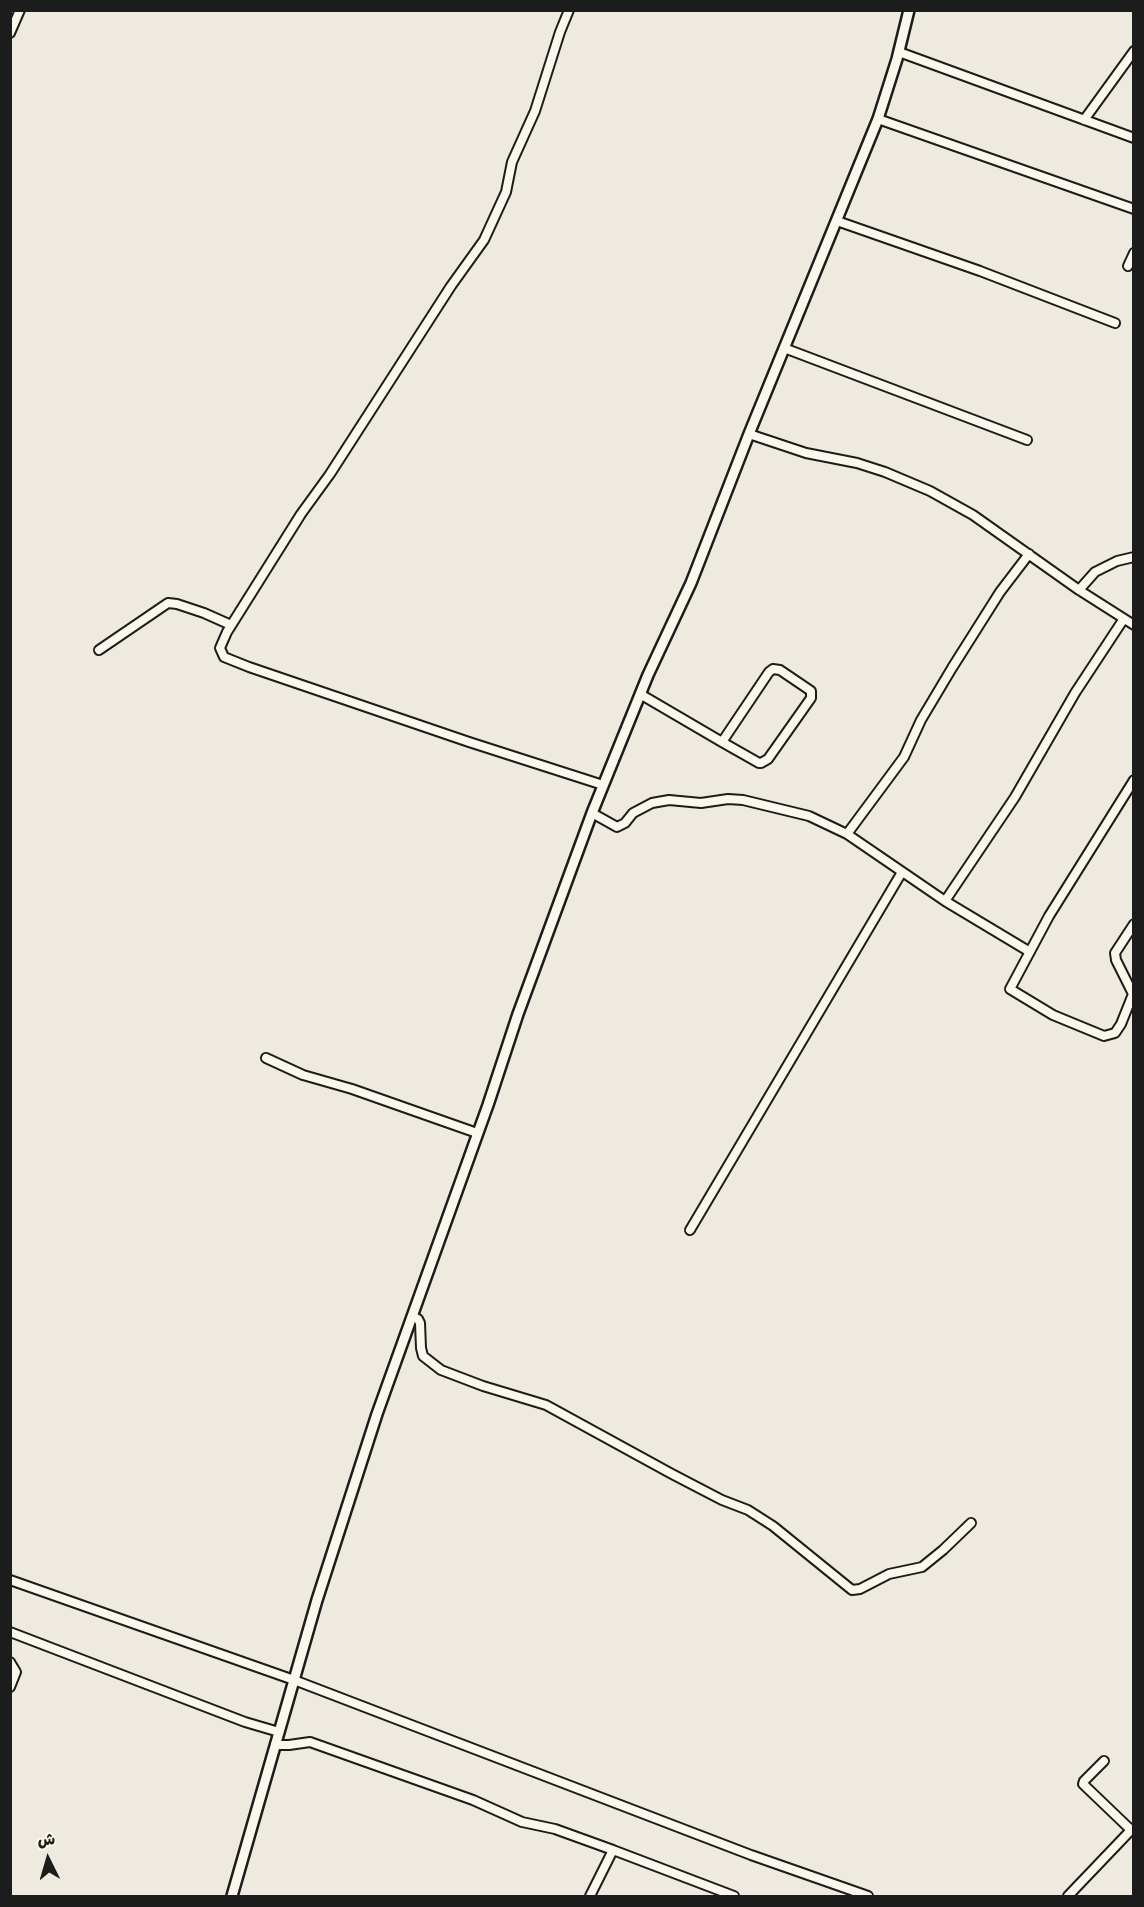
<!DOCTYPE html>
<meta charset="utf-8">
<style>
body{margin:0}
#map{position:relative;width:1144px;height:1907px;overflow:hidden;background:#eeeadf;font-family:Mynerve,"Playpen Sans Arabic",sans-serif}
canvas{display:block}
.frame{position:absolute;inset:0;border:12px solid #1c1c1c;pointer-events:none}
.north{position:absolute;left:18px;top:1829px;width:60px;height:60px;-webkit-text-stroke:4px #fbf7ec;paint-order:stroke;rotate:355deg;font-size:16px;font-weight:700;line-height:24px;text-align:center;color:#1c1c1c}
.north::after{content:'';display:block;margin:auto;width:21px;height:27px;background:#1c1c1c;clip-path:polygon(50% 0,100% 100%,50% 72%,0 100%)}
</style>
<div id="map">
<canvas width="1144" height="1907"></canvas>
<div class="frame"></div>
<div class="north">ش</div>
</div>
<script>
const ctx = document.querySelector('canvas').getContext('2d');
ctx.lineJoin = 'round';
const shape = rows => new Path2D(rows.map(r => 'M' + r).join(''));
function strokePath(path, color, width, dash) { ctx.strokeStyle = color; ctx.lineWidth = width; ctx.lineCap = dash ? 'butt' : 'round'; ctx.setLineDash(dash || []); ctx.stroke(path); }
const minor = shape([
 [569,10,560,32,535,111,512,162,506,192,484,240,451,286,330,474,301,514,227,632,220,648,224,657,249,667,469,742,603,785],
 [10,33,20,10],
 [899,52,1134,138],
 [878,119,1134,209],
 [1084,120,1134,51],
 [837,221,980,271,1115,323],
 [1128,266,1134,253],
 [784,348,1027,440],
 [749,434,806,453,857,463,885,472,930,491,973,515,1079,590,1134,625],
 [1079,590,1095,572,1117,561,1134,557],
 [99,650,168,603,177,604,204,613,231,625],
 [640,694,722,742,759,763,761,763,768,759,811,698,811,691,780,670,773,669,769,672,722,742],
 [1134,780,1049,916,1010,989,1053,1015,1104,1036,1115,1033,1121,1024,1133,994,1116,960,1115,953,1134,924],
 [592,813,617,827,625,823,633,813,652,803,669,800,701,803,728,799,743,800,809,816,847,834,945,901,1030,952],
 [847,834,904,757,921,720,952,668,1000,592,1029,554],
 [945,901,1015,797,1075,693,1123,620],
 [266,1058,303,1075,352,1089,477,1133],
 [690,1230,902,872],
 [412,1316,418,1319,420,1323,421,1348,423,1356,441,1370,483,1386,546,1405,672,1474,722,1500,748,1510,773,1526,852,1590,860,1589,889,1574,922,1567,943,1550,971,1523],
 [10,1580,294,1680,751,1855,868,1896],
 [10,1632,245,1722,279,1732],
 [10,1662,16,1672,10,1687],
 [275,1745,289,1745,310,1742,473,1800,522,1822,555,1829,613,1850,590,1896],
 [1104,1761,1084,1781,1083,1784,1131,1830],
 [613,1850,734,1896],
 [1068,1896,1132,1829]
]);
const tertiary = shape([
 [232,1896,317,1600,377,1414,488,1105,518,1014,592,813,648,675,691,583,749,434,878,119,897,59,909,10]
]);
strokePath(minor, '#1c1c1c', 12);
strokePath(tertiary, '#1c1c1c', 14);
strokePath(minor, '#fbf7ec', 8);
strokePath(tertiary, '#fbf7ec', 9);
</script>
